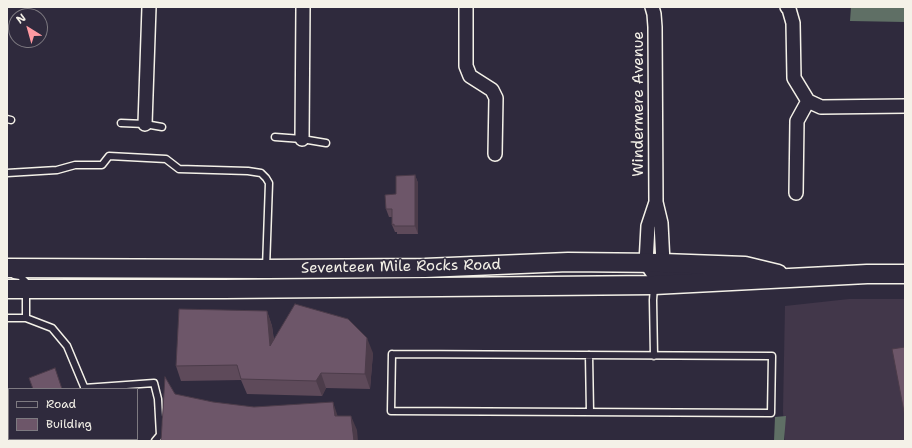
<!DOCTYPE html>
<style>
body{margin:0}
#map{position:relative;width:912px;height:448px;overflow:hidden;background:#2f2a3d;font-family:"Shantell Sans",sans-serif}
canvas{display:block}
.frame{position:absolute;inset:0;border:8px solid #f4f1e8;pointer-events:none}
.legend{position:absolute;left:8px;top:388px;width:130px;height:52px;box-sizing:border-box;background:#2f2a3d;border:1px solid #7e7a81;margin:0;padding:5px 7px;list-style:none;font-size:12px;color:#f4f1e8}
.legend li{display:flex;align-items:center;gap:8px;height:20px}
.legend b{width:20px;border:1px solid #7e7a81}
.north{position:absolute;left:8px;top:8px;width:40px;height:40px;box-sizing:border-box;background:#2f2a3d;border:1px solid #7e7a81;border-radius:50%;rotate:323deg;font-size:11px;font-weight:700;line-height:16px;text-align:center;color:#f4f1e8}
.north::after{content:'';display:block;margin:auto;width:14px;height:18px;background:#ff9aa2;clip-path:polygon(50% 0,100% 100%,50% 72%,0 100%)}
</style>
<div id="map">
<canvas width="912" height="448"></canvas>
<div class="frame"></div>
<ul class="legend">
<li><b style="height:5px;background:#2f2a3d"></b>Road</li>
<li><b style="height:11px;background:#6d5669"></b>Building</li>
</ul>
<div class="north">N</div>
</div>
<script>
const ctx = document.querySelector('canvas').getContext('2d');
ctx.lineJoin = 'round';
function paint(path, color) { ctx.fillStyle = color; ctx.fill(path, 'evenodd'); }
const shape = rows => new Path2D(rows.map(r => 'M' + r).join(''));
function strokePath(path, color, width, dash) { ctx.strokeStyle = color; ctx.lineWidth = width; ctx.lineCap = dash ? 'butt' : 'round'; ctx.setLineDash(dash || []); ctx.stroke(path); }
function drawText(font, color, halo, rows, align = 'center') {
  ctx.font = font + ' "Shantell Sans",sans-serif'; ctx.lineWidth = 3; ctx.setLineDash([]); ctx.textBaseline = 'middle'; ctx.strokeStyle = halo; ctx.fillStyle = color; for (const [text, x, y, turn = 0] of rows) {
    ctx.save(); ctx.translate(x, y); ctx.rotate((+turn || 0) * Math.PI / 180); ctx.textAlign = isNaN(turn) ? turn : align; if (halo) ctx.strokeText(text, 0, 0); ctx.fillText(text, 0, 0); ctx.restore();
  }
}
paint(shape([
 [849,299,905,299,905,441,785,441,783,411,785,306]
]), '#42374a');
paint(shape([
 [851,7,905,7,905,22,850,21],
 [786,416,784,441,774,441,775,417]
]), '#5f6f65');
const service = shape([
 [7,119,11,120],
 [121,123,145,124,162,127],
 [275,137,302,139,326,143],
 [7,173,57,170,75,165,102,165,109,156,166,159,179,169,248,171,261,173,266,178,269,183,266,268],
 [654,287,653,300,654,356],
 [7,318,26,318,26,282,20,276,14,275],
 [26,318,52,328,67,346,85,389],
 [392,354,772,356,771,413,391,411,392,354],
 [589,355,590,412],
 [84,388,154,383,158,399,160,435,155,441],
 [130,439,132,441]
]);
const minor = shape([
 [466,7,466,66,470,76,492,90,496,98,495,154],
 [652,7,654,14,655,27,656,202,661,223,663,263,654,275,654,285],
 [787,7,789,9,793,23,794,78,808,101,821,107,905,106],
 [145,124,149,7],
 [302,139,303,7],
 [796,193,797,121,808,101],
 [656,202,648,226,646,263,654,275,711,273]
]);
const secondary = shape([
 [7,268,266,269,425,268,568,262,663,263,745,266,778,274],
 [7,289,224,289,654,285,867,274,905,274]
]);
strokePath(service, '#f4f1e8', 9);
strokePath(minor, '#f4f1e8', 16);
strokePath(secondary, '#f4f1e8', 21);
strokePath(service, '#2f2a3d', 6);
strokePath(minor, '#2f2a3d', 13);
strokePath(secondary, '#2f2a3d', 18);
paint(shape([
 [415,175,418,183,418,234,397,234,397,232,395,232,392,225,392,217,389,217,386,209,396,194],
 [267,311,272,326,274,340,373,353,370,389,326,388,322,396,247,394,241,380,181,381,176,366],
 [7,396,9,396,9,439,19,439,7,441],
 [52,439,103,439,105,441,53,441]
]), '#5e4a5a');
paint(shape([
 [415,175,418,183,418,234,415,226],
 [267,311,272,326,276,361,270,346],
 [367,338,373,353,370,389,365,374],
 [321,373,326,388,322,396,316,381],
 [333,402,338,417,335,416],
 [351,416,357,430,358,441,354,441]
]), '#4c3c4a');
const building = shape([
 [415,175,415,226,394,226,394,224,392,225,392,209,386,209,385,195,396,194,396,176,415,175],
 [295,304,348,319,367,338,365,374,321,373,316,381,241,379,237,365,176,366,179,309,267,311,270,346,295,304],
 [905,347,905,417,892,349,905,347],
 [55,368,62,389,33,389,29,378,55,368],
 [165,377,175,394,213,402,254,407,333,402,335,416,351,416,354,441,161,441,165,377],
 [7,396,9,396,9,426,7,426,7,396],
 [10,439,19,439,20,441,7,441,10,439],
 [60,439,103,439,105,441,63,441,60,439]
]);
paint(building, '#6d5669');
strokePath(building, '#4c3c4a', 1);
drawText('15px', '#f4f1e8', '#2f2a3d', [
 ["Windermere Avenue",639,104,-90],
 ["Seventeen Mile Rocks Road",401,267,-1]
]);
</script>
